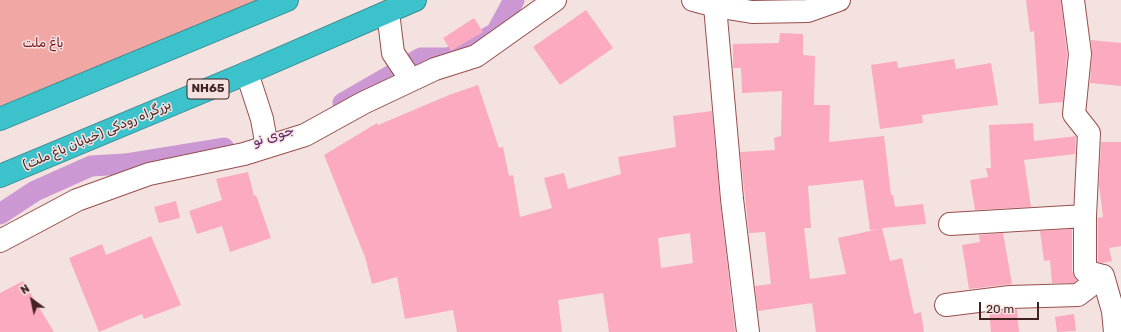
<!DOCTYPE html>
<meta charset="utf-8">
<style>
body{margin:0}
#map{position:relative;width:1121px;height:332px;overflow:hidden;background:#f4e2e1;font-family:Rubik,sans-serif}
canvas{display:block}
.north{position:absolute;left:12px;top:280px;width:40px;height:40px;-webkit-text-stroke:3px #f4e2e1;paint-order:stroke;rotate:327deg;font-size:11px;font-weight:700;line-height:16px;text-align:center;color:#422221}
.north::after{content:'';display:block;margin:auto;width:14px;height:18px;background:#422221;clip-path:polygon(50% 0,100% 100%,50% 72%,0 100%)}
.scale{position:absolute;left:979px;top:302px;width:60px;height:18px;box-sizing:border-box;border:2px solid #422221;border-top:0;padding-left:5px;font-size:12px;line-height:14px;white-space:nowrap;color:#422221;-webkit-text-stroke:3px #f4e2e1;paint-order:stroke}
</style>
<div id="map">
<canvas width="1121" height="332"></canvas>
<div class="north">N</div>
<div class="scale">20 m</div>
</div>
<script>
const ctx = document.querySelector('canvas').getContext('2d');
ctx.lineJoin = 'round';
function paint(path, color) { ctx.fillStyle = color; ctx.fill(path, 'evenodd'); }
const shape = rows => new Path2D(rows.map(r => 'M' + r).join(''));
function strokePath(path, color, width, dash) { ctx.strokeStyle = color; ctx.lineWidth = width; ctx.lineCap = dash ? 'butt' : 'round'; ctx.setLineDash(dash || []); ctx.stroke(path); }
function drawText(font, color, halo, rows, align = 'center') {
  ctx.font = font + ' Rubik,"Noto Naskh Arabic",sans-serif'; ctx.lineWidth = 3; ctx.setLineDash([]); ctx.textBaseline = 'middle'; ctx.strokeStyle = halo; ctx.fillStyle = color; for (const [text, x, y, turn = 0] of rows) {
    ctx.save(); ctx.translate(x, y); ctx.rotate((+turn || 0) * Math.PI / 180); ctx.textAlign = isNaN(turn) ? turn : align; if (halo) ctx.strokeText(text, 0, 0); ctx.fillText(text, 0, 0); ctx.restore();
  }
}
paint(shape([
 [0,0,262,0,0,106]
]), '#f1a8a5');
strokePath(shape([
 [343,103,421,58,449,58,496,33,514,0],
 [0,214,35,191,91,166,125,164,224,148]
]), '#cb98d3', 21);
paint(shape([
 [1026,0,1061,0,1067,54,1063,102,1039,104,1034,31,1030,32],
 [586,10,613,48,560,85,533,47],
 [474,18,483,32,451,51,443,38],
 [780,33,803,34,803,55,815,56,814,105,830,105,829,142,884,136,891,195,893,195,895,207,923,204,926,224,882,228,890,261,902,258,914,314,921,312,924,332,816,332,812,303,758,311,755,286,771,284,765,232,749,233,740,152,775,150,774,138,781,136,782,91,742,93,741,68,733,68,733,44,779,43],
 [863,180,870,230,879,229,838,238,846,274,810,279,804,228,811,228,808,186],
 [1091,40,1121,43,1121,86,1090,83,1092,55],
 [954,59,956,69,991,63,998,105,922,115,923,123,880,129,871,65,897,61,898,68],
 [478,85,499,148,503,147,509,176,513,175,520,217,552,208,544,178,564,173,568,189,621,174,618,157,676,147,673,116,712,111,720,200,735,332,609,332,603,293,558,300,562,332,457,332,453,310,405,319,397,277,372,284,365,257,324,155,377,123,378,125,449,95],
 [690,233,693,263,661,268,658,238],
 [1033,123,1034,141,1076,136,1075,154,1024,160,1031,207,975,210,970,180,988,177,986,168,991,168,989,125],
 [1101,142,1121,142,1121,246,1109,248,1112,261,1103,263,1098,262,1098,218,1103,217,1099,185],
 [248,172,254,196,256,195,271,238,230,252,222,226,197,234,189,211,222,200,216,179],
 [176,201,180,218,159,223,154,207],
 [1072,229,1072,271,1077,280,1074,283,1052,283,1050,260,1044,261,1040,231],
 [1003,233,1012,284,969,289,962,245,980,242,979,235],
 [151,236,181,305,144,319,142,314,99,332,69,258,102,244,106,255],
 [23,281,54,332,0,332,0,293],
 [1017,309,1019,332,991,332,989,312],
 [1074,314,1076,331,1057,332,1055,317]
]), '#fbaac0');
const minor = shape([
 [693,0,715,6,752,12,808,11,839,0],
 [1073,0,1080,54,1074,114,1089,133,1085,216,1085,271,1103,276,1113,311,1115,332],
 [715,6,732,199,748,332],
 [388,12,393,53,411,80],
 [247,73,262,119,267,147],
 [950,224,1085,216],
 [0,241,77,200,149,174,244,154,305,135,363,103,435,69,476,56,555,0],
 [946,305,1010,297,1078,295,1103,276]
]);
const highway = shape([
 [0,119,287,0],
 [0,176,247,73,415,0]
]);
strokePath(minor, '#974e4d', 24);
strokePath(highway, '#3d8a90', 24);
strokePath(minor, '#fff', 22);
strokePath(highway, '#3bc2cb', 22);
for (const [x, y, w] of [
 [208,89,42]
]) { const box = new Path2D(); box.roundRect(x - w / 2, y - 10, w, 20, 3); ctx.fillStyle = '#f4e2e1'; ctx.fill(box); strokePath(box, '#422221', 1); }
drawText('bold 12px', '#422221', null, [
 ["NH65",208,89]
]);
drawText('13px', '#781720', '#f4e2e1', [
 ["باغ ملت",43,43]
]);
drawText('13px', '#422221', '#f4e2e1', [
 ["بزرگراه رودکی (خیابان باغ ملت)",97,135,-23]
]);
drawText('italic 14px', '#5d2067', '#f4e2e1', [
 ["جوی نو",273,136,-17]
]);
</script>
